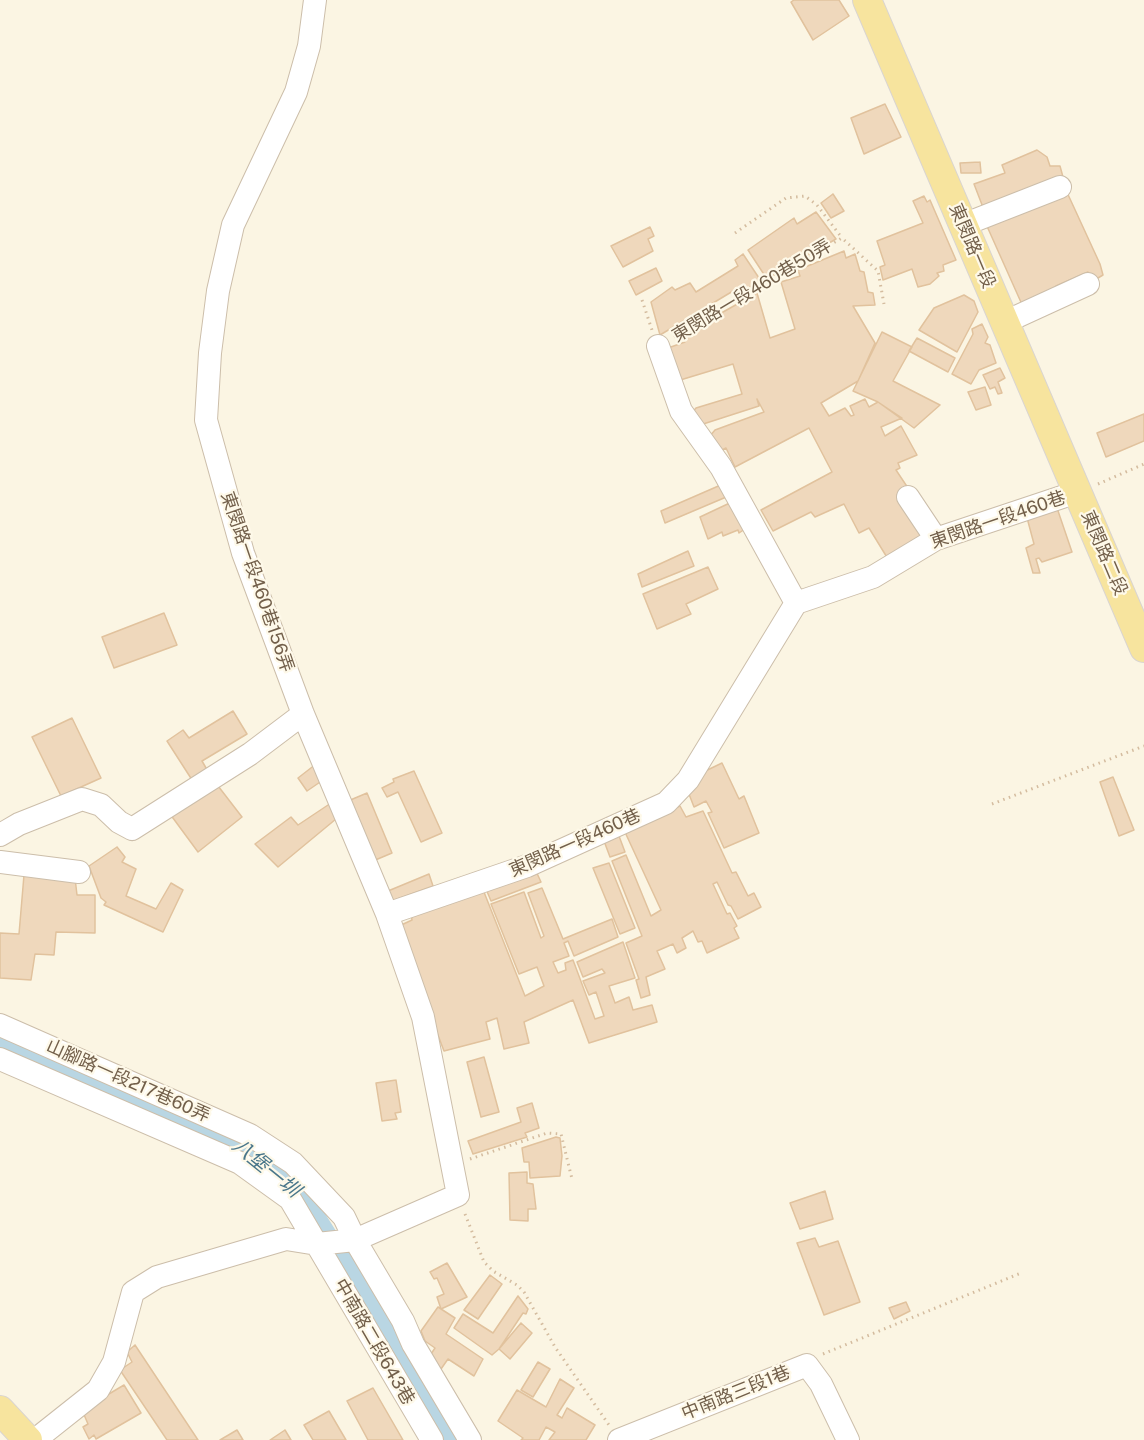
<!DOCTYPE html>
<meta charset="utf-8">
<style>
body{margin:0}
canvas{display:block;background:#fbf5e3}
</style>
<canvas width="1144" height="1440"></canvas>
<script>
const ctx = document.querySelector('canvas').getContext('2d');
ctx.lineJoin = 'round';
const shape = rows => new Path2D(rows.map(r => 'M' + r).join(''));
function strokePath(path, color, width, dash) { ctx.strokeStyle = color; ctx.lineWidth = width; ctx.lineCap = dash ? 'butt' : 'round'; ctx.setLineDash(dash || []); ctx.stroke(path); }
function paint(path, color) { ctx.fillStyle = color; ctx.fill(path, 'evenodd'); }
function drawText(font, color, halo, rows, align = 'center') {
  ctx.font = font + ' "Public Sans","Noto Sans TC",sans-serif'; ctx.lineWidth = 4.5; ctx.setLineDash([]); ctx.textBaseline = 'middle'; ctx.strokeStyle = halo; ctx.fillStyle = color; for (const [text, x, y, turn = 0] of rows) {
    ctx.save(); ctx.translate(x, y); ctx.rotate((+turn || 0) * Math.PI / 180); ctx.textAlign = isNaN(turn) ? turn : align; if (halo) ctx.strokeText(text, 0, 0); ctx.fillText(text, 0, 0); ctx.restore();
  }
}
strokePath(shape([
 [0,1043,238,1141,301,1192,388,1331,451,1440]
]), '#b9d6e3', 18);
const building = shape([
 [794,0,839,0,849,16,813,40,791,2,794,0],
 [885,104,901,137,864,154,851,118,885,104],
 [1037,150,1047,157,1050,166,1060,166,1063,177,984,210,974,184,1005,173,1002,165,1037,150],
 [980,162,981,173,961,173,960,163,980,162],
 [1065,188,1100,264,1103,275,1093,281,1088,272,1056,286,1058,291,1024,309,986,224,1065,188],
 [833,194,844,211,831,218,821,203,833,194],
 [924,196,927,202,930,200,956,260,943,265,944,271,937,273,939,276,930,284,918,287,912,269,883,280,880,267,885,265,877,241,923,223,913,201,924,196],
 [816,212,836,239,767,279,748,250,794,218,797,224,816,212],
 [650,227,654,236,648,239,653,251,623,267,611,246,650,227],
 [844,251,846,258,855,254,860,271,864,272,868,292,873,293,875,305,853,306,875,343,858,381,821,403,829,416,845,408,851,416,854,415,850,406,865,399,869,407,878,402,902,418,881,427,885,436,901,426,917,455,898,463,900,468,896,470,908,488,897,495,924,537,888,559,869,528,859,533,844,504,815,517,811,512,773,531,761,510,832,472,809,428,735,467,726,448,718,452,709,437,715,430,764,412,757,399,759,406,697,426,691,414,696,408,742,394,733,364,677,381,668,348,685,342,682,335,757,293,770,338,795,329,781,282,800,276,798,270,844,251],
 [743,254,761,281,744,290,738,288,660,335,651,302,672,287,675,290,690,283,696,292,738,266,735,260,743,254],
 [656,268,662,281,636,295,629,281,656,268],
 [964,295,974,301,978,312,957,352,919,330,934,308,964,295],
 [982,324,988,337,985,343,990,345,996,363,979,370,971,384,952,374,973,334,972,329,982,324],
 [882,332,912,347,893,381,940,405,914,428,878,402,853,391,882,332],
 [917,338,955,358,948,372,909,351,917,338],
 [1000,368,1005,378,998,382,1002,393,998,394,995,387,990,389,983,375,1000,368],
 [985,387,991,405,976,410,968,392,985,387],
 [1144,414,1144,441,1106,457,1097,433,1144,414],
 [723,484,731,495,665,523,661,511,723,484],
 [734,501,748,527,739,533,738,530,723,536,722,532,708,539,700,517,734,501],
 [1056,505,1072,552,1042,562,1039,558,1036,559,1040,573,1033,573,1026,548,1034,544,1026,514,1056,505],
 [688,551,694,566,642,587,638,574,688,551],
 [708,567,718,589,686,604,691,614,657,629,643,594,708,567],
 [164,613,177,645,114,668,102,637,164,613],
 [233,711,247,734,202,761,209,773,194,783,167,741,183,730,189,738,233,711],
 [72,718,101,778,61,796,32,737,72,718],
 [722,763,739,799,744,796,759,833,724,848,708,813,712,812,706,801,694,807,687,789,695,776,722,763],
 [316,764,326,778,307,791,298,778,316,764],
 [414,771,442,833,421,842,398,792,387,797,382,788,394,782,393,779,414,771],
 [1113,777,1134,830,1119,836,1100,782,1113,777],
 [215,782,242,817,198,852,170,814,215,782],
 [367,793,392,853,373,861,348,801,367,793],
 [334,801,342,814,278,867,255,844,291,817,298,825,334,801],
 [680,806,686,817,703,811,732,873,736,872,748,896,754,893,761,907,738,919,731,906,728,905,717,882,713,884,727,914,730,913,737,926,734,928,739,938,707,953,702,941,698,942,693,931,682,938,686,948,677,953,673,944,657,951,665,969,646,977,650,995,641,998,636,980,639,979,626,943,642,936,612,861,626,855,651,916,661,910,624,830,680,806],
 [619,836,625,852,610,857,604,841,619,836],
 [117,847,125,857,122,862,136,869,126,896,156,909,171,883,183,890,163,932,104,905,106,902,101,898,89,866,117,847],
 [609,863,635,928,620,934,593,868,609,863],
 [535,869,541,882,491,901,486,889,535,869],
 [429,874,433,886,392,901,388,891,429,874],
 [24,875,75,878,77,895,95,895,95,933,56,932,54,955,35,954,31,980,0,978,0,933,19,934,24,875],
 [482,887,525,996,544,986,537,967,519,974,491,904,524,892,541,938,544,936,528,893,542,888,563,939,612,919,618,937,574,956,568,941,564,943,569,956,553,962,558,973,566,970,565,963,573,960,595,1019,604,1016,596,992,589,995,583,981,605,973,602,969,583,977,577,962,623,942,635,978,609,986,615,1003,629,997,633,1010,652,1005,657,1022,589,1043,573,1000,524,1022,529,1043,504,1049,497,1018,486,1022,490,1039,444,1051,397,927,412,920,411,914,482,887],
 [484,1057,499,1112,481,1117,467,1062,484,1057],
 [396,1080,401,1112,395,1113,397,1119,382,1121,376,1083,396,1080],
 [532,1103,539,1128,525,1133,527,1137,473,1154,468,1141,521,1122,517,1108,532,1103],
 [556,1137,560,1138,562,1156,560,1176,530,1178,529,1162,524,1162,522,1148,556,1137],
 [527,1172,527,1183,533,1184,536,1209,528,1209,528,1221,510,1220,509,1173,527,1172],
 [825,1191,833,1219,800,1229,790,1203,825,1191],
 [815,1238,819,1247,838,1241,860,1302,824,1315,797,1243,815,1238],
 [447,1263,467,1297,441,1309,437,1297,444,1294,437,1278,434,1279,430,1272,447,1263],
 [490,1275,502,1284,478,1319,464,1310,490,1275],
 [518,1296,528,1309,526,1314,523,1313,499,1349,492,1355,454,1328,463,1314,493,1333,518,1296],
 [906,1302,910,1311,894,1319,889,1308,906,1302],
 [438,1307,455,1318,446,1334,483,1359,474,1376,448,1359,441,1369,429,1357,435,1348,425,1341,421,1331,438,1307],
 [521,1323,532,1333,510,1359,499,1349,521,1323],
 [135,1345,198,1440,167,1440,120,1370,132,1362,127,1352,135,1345],
 [538,1362,550,1369,533,1397,521,1390,538,1362],
 [560,1379,574,1388,557,1415,562,1418,567,1408,595,1425,586,1440,549,1440,555,1432,546,1427,539,1440,521,1440,523,1438,498,1421,517,1390,546,1407,560,1379],
 [124,1385,141,1413,96,1439,94,1435,89,1439,83,1427,88,1424,82,1410,124,1385],
 [373,1388,403,1440,368,1440,347,1401,373,1388],
 [329,1411,346,1440,313,1440,304,1425,329,1411],
 [237,1430,243,1440,220,1440,237,1430],
 [285,1430,291,1440,270,1440,285,1430]
]);
paint(building, '#efd8bc');
strokePath(building, '#e1c29d', 1.5);
const minor = shape([
 [315,0,309,46,296,92,233,225,218,291,210,353,206,420,243,553,303,714,387,914],
 [963,225,1060,187],
 [1003,323,1088,284],
 [658,346,681,411,721,467,796,603],
 [908,497,936,539],
 [0,835,19,824,82,799,101,805,119,822,132,829,250,754,303,714],
 [0,862,79,872],
 [0,1025,250,1135,293,1163,344,1217,355,1240,403,1321,413,1344,470,1440],
 [0,1059,240,1163,290,1199,432,1440],
 [35,1440,98,1390,114,1362,133,1292,157,1277,286,1239,317,1244,355,1240,458,1195,423,1017,387,914,527,866,666,803,688,780,796,603,873,577,936,539,1077,492],
 [619,1440,807,1365,821,1384,848,1440]
]);
const major = shape([
 [867,0,1144,648],
 [0,1410,28,1440]
]);
strokePath(minor, '#ccbeaa', 24);
strokePath(major, '#dad5d0', 30);
strokePath(shape([
 [735,233,786,198,805,196,817,205,842,238],
 [642,300,652,330],
 [674,337,842,238,878,271,884,304],
 [1098,484,1144,464],
 [992,804,1144,746],
 [470,1159,547,1133,561,1134,572,1179],
 [465,1214,484,1262,493,1271,517,1285,524,1292,555,1347,609,1425],
 [823,1354,1021,1273]
]), '#d4bc9f', 3, [1.5, 4.5]);
strokePath(minor, '#fff', 22);
strokePath(major, '#f7e49e', 28);
drawText('18px', '#725f4a', '#fef9e9', [
 ["東閔路一段",972,246,67],
 ["東閔路一段460巷50弄",752,291,-31],
 ["東閔路一段460巷",998,520,-19],
 ["東閔路二段",1104,553,67],
 ["東閔路一段460巷156弄",257,582,71],
 ["東閔路一段460巷",575,843,-24],
 ["山腳路一段217巷60弄",128,1081,24],
 ["中南路二段643巷",374,1342,60],
 ["中南路三段1巷",736,1393,-22]
]);
drawText('italic 20px', '#49768a', '#fef9e9', [
 ["八堡一圳",266,1168,39]
]);
</script>
